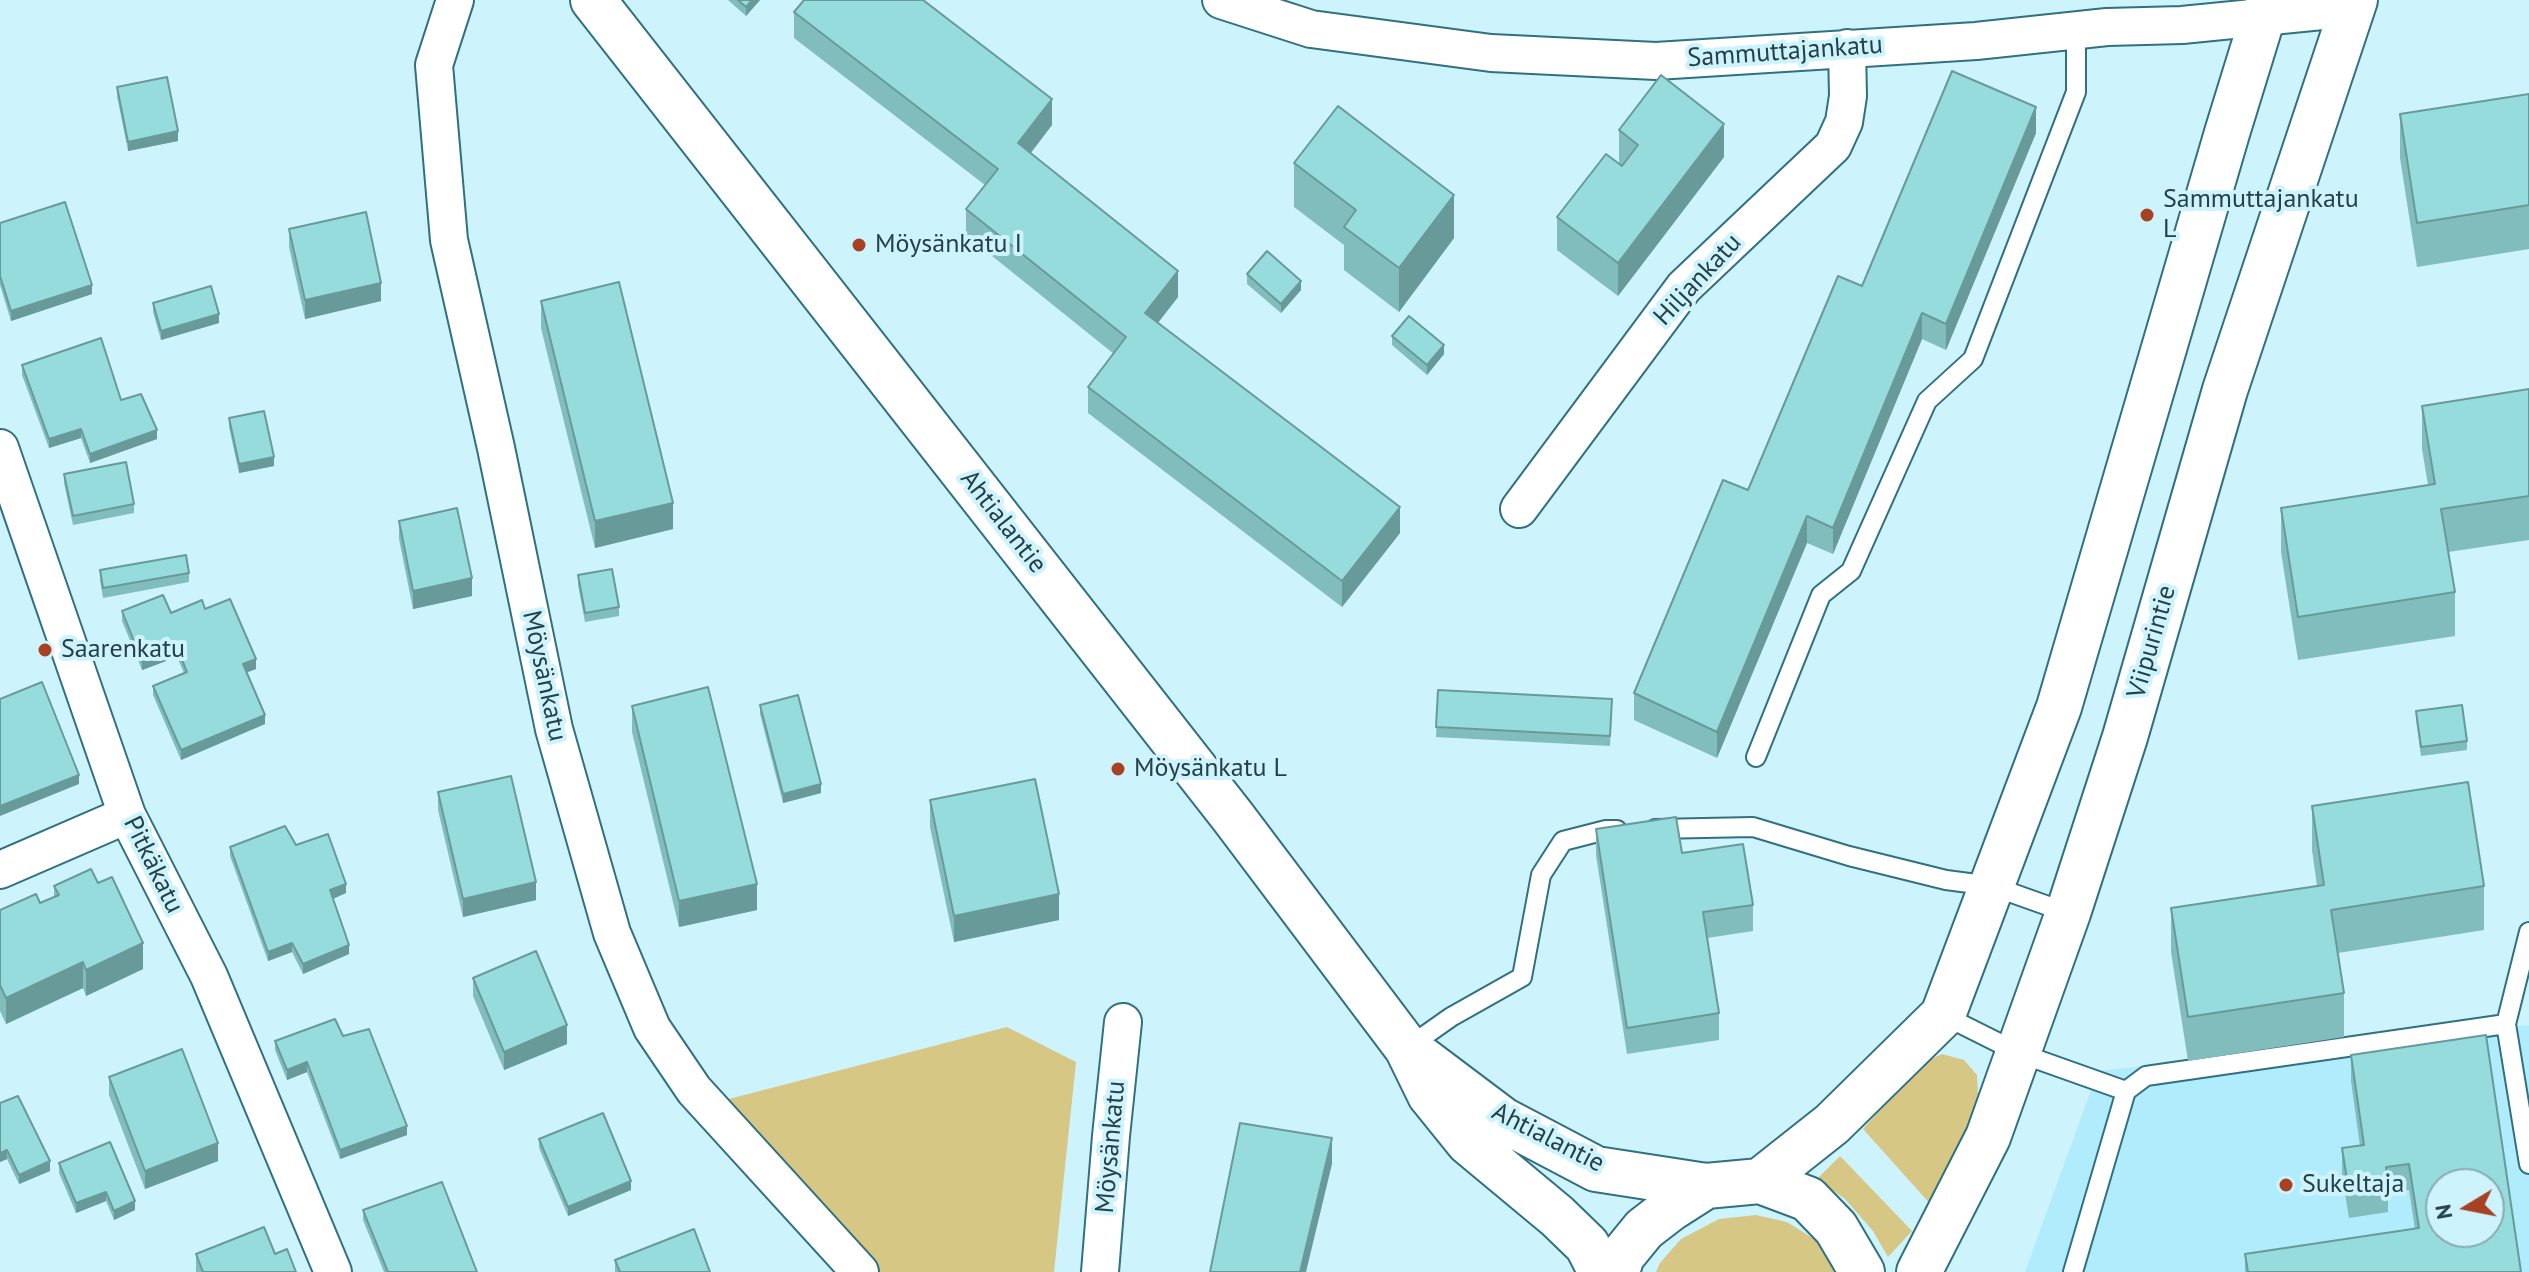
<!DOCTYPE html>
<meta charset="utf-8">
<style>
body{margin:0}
#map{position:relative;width:2529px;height:1272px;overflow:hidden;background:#cdf3fd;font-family:"PT Sans",sans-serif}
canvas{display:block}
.north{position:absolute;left:2425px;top:1168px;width:80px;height:80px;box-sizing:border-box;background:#cdf3fd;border:2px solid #8aabb4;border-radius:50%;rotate:260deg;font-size:22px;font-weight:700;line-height:32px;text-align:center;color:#254047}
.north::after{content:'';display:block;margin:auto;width:28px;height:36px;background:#a84022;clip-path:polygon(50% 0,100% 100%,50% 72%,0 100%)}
</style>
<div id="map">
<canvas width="2529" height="1272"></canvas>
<div class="north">N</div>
</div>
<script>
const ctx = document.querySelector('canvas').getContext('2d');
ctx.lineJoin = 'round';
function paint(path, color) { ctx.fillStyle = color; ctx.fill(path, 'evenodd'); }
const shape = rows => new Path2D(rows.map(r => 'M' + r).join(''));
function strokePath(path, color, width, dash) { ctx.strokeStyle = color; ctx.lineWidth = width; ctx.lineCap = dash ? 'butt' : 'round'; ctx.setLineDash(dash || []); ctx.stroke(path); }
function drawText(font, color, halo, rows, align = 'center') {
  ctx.font = font + ' "PT Sans",sans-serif'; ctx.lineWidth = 8; ctx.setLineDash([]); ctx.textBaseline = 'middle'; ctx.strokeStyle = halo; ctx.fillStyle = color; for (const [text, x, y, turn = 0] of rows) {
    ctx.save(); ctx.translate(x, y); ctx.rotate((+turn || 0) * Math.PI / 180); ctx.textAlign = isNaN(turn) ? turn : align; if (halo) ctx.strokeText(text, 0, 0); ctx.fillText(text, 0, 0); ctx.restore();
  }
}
paint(shape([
 [2529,1025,2529,1272,2025,1272,2098,1071],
 [2441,1184,2489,1184,2489,1232,2441,1232]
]), '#b0ecfc');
paint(shape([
 [1007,1027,1076,1062,1054,1272,879,1272,725,1100],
 [1942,1054,1964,1060,1977,1075,1978,1096,1966,1148,1933,1207,1863,1129,1921,1064],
 [1840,1156,1912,1231,1888,1257,1873,1231,1845,1199,1817,1179],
 [1756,1215,1787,1222,1819,1242,1842,1272,1656,1272,1660,1263,1681,1239,1719,1219]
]), '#d6c785');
const service = shape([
 [1756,757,1821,595,1851,571,1927,401,1973,359,2076,92,2076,32],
 [1655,829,1753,827,1849,856,1946,880,1992,886,2068,913],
 [2529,932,2506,1024,2529,1164],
 [1943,1015,2019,1053,2126,1091,2073,1272],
 [1407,1048,1451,1017,1522,977,1541,875,1563,841,1606,830,1617,830],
 [2126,1091,2146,1076,2506,1024]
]);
const minor = shape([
 [455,0,434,65,449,240,496,448,554,729,612,933,652,1028,694,1090,860,1272],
 [1221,0,1311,29,1491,53,1656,61,1976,41,2107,27,2182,25,2352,8],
 [0,448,127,815,209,976,333,1272],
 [1519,509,1684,287,1833,146,1844,122,1848,96,1847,48],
 [0,870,127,815],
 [1100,1272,1111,1136,1123,1022]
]);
const secondary = shape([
 [593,0,1233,817,1407,1048,1430,1095,1468,1142,1557,1216,1587,1245,1601,1272],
 [1422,1059,1503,1120,1596,1169,1706,1186],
 [1760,1181,1832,1124,1943,1015,2059,707,2227,133,2263,16,2271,0],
 [1617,1272,1622,1256,1644,1229,1670,1209,1706,1186,1760,1181,1808,1199,1836,1228,1862,1272],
 [1919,1272,1988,1137,2068,913,2125,737,2225,390,2355,0]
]);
strokePath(service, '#307080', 22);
strokePath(minor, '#307080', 40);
strokePath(secondary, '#307080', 48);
strokePath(service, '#fff', 18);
strokePath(minor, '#fff', 36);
strokePath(secondary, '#fff', 44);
paint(shape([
 [728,0,760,0,746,16],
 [794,12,1052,125,1031,153,1178,297,1158,323,1400,533,1342,607,1088,413,1088,387,1114,354,966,235,966,209,985,185,794,38],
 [117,87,178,141,128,151,117,96],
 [2529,94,2529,249,2417,267,2400,158,2400,114],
 [1619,130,1724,157,1618,296,1557,250,1557,217,1619,163],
 [2036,133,1946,350,1922,339,1833,554,1807,543,1717,758,1634,720,1634,693,1748,490],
 [1294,163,1454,238,1399,312,1344,270,1344,245,1294,207],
 [0,223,92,294,11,321,0,285],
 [289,229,381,301,305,319,289,247],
 [1247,274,1301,290,1281,313,1247,284],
 [541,301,673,529,595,548,541,328],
 [153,303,219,323,161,340,153,312],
 [1392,336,1444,354,1427,375,1392,345],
 [22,365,121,400,157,439,90,463,81,438,49,448,22,375],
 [2529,389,2529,540,2448,552,2455,592,2455,636,2298,660,2281,552,2281,508,2428,485,2422,449,2422,406],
 [229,418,274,466,239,473,229,427],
 [64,474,134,504,134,513,73,525,64,483],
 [399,521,472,596,413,609,399,539],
 [100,570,189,573,189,582,103,598,100,580],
 [578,575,619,607,619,616,585,622,578,585],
 [205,609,256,669,246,672,265,724,181,760,153,695,153,686,184,673,177,657,142,670,122,621,122,611,171,613],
 [1438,690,1612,699,1610,746,1436,737],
 [760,705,821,793,783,803,760,714],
 [632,706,757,910,679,927,632,732],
 [2416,711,2467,741,2467,750,2421,756,2416,720],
 [438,792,536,900,463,917,438,810],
 [930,800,1059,920,954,942,930,827],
 [2312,806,2484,886,2484,930,2338,953,2344,993,2344,1037,2188,1061,2171,952,2171,908,2317,886,2312,850],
 [1596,829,1682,853,1753,905,1753,931,1707,938,1719,1013,1719,1040,1627,1054,1596,855],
 [296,845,346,893,333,899,349,954,303,974,292,952,268,961,230,856,230,847],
 [54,886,143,969,86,996,83,988,6,1024,0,1011,0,910,40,903,54,897],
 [473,978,567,1044,504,1070,473,996],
 [343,1036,407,1135,340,1159,307,1072,287,1080,275,1050,275,1041],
 [2351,1055,2521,1272,2245,1272,2245,1254,2415,1229,2409,1190,2388,1193,2388,1212,2349,1218,2342,1174,2342,1148,2360,1146,2351,1081],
 [109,1077,218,1161,145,1189,109,1095],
 [0,1103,50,1171,19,1184,7,1159,0,1162],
 [539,1139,631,1190,568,1216,539,1148],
 [59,1163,135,1210,114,1220,106,1201,76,1213,59,1173],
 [363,1210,477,1272,384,1272,363,1220],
 [196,1254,275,1254,296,1272,196,1272],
 [615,1260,710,1272,615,1272]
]), '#81bdbd');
paint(shape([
 [752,0,760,0,746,16,746,7],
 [1052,99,1052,125,1018,169,1018,143],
 [2036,107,2036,133,1946,350,1946,324],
 [1724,124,1724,157,1618,296,1618,263],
 [178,131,178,141,128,151,128,142],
 [1454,195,1454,238,1399,312,1399,268],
 [1178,271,1178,297,1145,339,1145,313],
 [1301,281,1301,290,1281,313,1281,304],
 [381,283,381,301,305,319,305,300],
 [92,285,92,294,11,321,11,311],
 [1922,313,1922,339,1833,554,1833,528],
 [219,314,219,323,161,340,161,331],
 [1444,345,1444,354,1427,375,1427,365],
 [81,429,81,438,49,448,49,439],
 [157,430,157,439,90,463,90,454],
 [274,457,274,466,239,473,239,464],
 [673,503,673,529,595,548,595,521],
 [1400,507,1400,533,1342,607,1342,581],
 [1807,516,1807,543,1717,758,1717,732],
 [472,578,472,596,413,609,413,591],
 [177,648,177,657,142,670,142,661],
 [256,659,256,669,243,674,243,664],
 [265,715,265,724,181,760,181,750],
 [79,775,79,784,0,816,0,806],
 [821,784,821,793,783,803,783,794],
 [536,882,536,900,463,917,463,899],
 [346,884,346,893,330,900,330,890],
 [757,884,757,910,679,927,679,901],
 [1059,894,1059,920,954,942,954,916],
 [143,943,143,969,86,996,86,970],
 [292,943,292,952,268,961,268,952],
 [349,945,349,954,303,974,303,964],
 [83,962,83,988,6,1024,6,998],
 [567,1025,567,1044,504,1070,504,1052],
 [307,1062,307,1072,287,1080,287,1070],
 [407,1126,407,1135,340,1159,340,1150],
 [1332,1138,1332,1164,1306,1272,1300,1272],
 [218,1143,218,1161,145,1189,145,1171],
 [7,1150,7,1159,0,1162,0,1153],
 [50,1161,50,1171,19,1184,19,1175],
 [631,1181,631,1190,568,1216,568,1207],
 [106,1192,106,1201,76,1213,76,1203],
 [135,1201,135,1210,114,1220,114,1211]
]), '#699a9a');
const building = shape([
 [738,0,752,0,746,7,738,0],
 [804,0,923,0,1052,99,1018,143,1178,271,1145,313,1400,507,1342,581,1088,387,1126,337,966,209,998,169,794,12,804,0],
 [1952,71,2036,107,1946,324,1922,313,1833,528,1807,516,1717,732,1634,693,1723,480,1748,490,1838,276,1862,286,1952,71],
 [1661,75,1724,124,1618,263,1557,217,1606,154,1622,166,1638,145,1619,130,1661,75],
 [167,77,178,131,128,142,117,87,167,77],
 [2529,94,2529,205,2417,223,2400,114,2529,94],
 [1338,106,1454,195,1399,268,1344,227,1356,210,1294,163,1338,106],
 [65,202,92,285,11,311,0,276,0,223,65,202],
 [366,212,381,283,305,300,289,229,366,212],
 [1267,251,1301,281,1281,304,1247,274,1267,251],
 [619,282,673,503,595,521,541,301,619,282],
 [211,286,219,314,161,331,153,303,211,286],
 [1409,316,1444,345,1427,365,1392,336,1409,316],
 [101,338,121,400,141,394,157,430,90,454,81,429,49,439,22,365,101,338],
 [2529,389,2529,496,2441,509,2455,592,2298,617,2281,508,2435,484,2422,406,2529,389],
 [264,411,274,457,239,464,229,418,264,411],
 [126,462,134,504,73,516,64,474,126,462],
 [457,508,472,578,413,591,399,521,457,508],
 [186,555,189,573,103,588,100,570,186,555],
 [612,569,619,607,585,613,578,575,612,569],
 [163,595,171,613,202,600,205,609,230,599,256,659,243,664,265,715,181,750,153,686,187,672,177,648,142,661,122,611,163,595],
 [42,682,79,775,0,806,0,699,42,682],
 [708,687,757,884,679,901,632,706,708,687],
 [1438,690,1612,699,1610,736,1436,727,1438,690],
 [798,695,821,784,783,794,760,705,798,695],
 [2462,705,2467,741,2421,747,2416,711,2462,705],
 [511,776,536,882,463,899,438,792,511,776],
 [1035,779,1059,894,954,916,930,800,1035,779],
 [2468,782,2484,886,2331,910,2344,993,2188,1017,2171,908,2324,885,2312,806,2468,782],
 [1676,817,1682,853,1743,844,1753,905,1703,912,1719,1013,1627,1028,1596,829,1676,817],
 [285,826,296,845,328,834,346,884,330,890,349,945,303,964,292,943,268,952,230,847,285,826],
 [91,869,98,883,112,877,143,943,86,970,83,962,6,998,0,985,0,910,36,894,40,903,59,895,54,886,91,869],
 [536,951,567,1025,504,1052,473,978,536,951],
 [335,1019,343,1036,369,1029,407,1126,340,1150,307,1062,287,1070,275,1041,335,1019],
 [2486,1035,2521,1272,2248,1272,2245,1254,2419,1228,2409,1164,2386,1167,2388,1186,2349,1192,2342,1148,2364,1145,2351,1055,2486,1035],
 [2441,1184,2489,1184,2489,1232,2441,1232,2441,1184],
 [182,1049,218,1143,145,1171,109,1077,182,1049],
 [18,1096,50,1161,19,1175,7,1150,0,1153,0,1103,18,1096],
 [603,1113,631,1181,568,1207,539,1139,603,1113],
 [1240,1123,1332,1138,1300,1272,1210,1272,1240,1123],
 [110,1142,135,1201,114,1211,106,1192,76,1203,59,1163,110,1142],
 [442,1182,477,1272,388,1272,363,1210,442,1182],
 [264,1227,275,1254,287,1249,296,1272,203,1272,196,1254,264,1227],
 [694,1229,710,1272,620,1272,615,1260,694,1229]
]);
paint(building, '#96dcdc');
strokePath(building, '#699a9a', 2);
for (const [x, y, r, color] of [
 [2147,215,8,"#a84022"],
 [859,245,8,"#a84022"],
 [45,650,8,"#a84022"],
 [1118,769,8,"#a84022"],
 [2286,1185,8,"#a84022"]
]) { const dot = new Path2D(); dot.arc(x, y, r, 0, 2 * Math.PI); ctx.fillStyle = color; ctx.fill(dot); strokePath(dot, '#cdf3fd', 3); }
drawText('26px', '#254047', '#cdf3fd', [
 ["Sammuttajankatu",1785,52,-4],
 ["Hiljankatu",1698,280,-47],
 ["Ahtialantie",1003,522,52],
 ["Viipurintie",2152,642,-74],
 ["Möysänkatu",544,676,78],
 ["Pitkäkatu",153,865,64],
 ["Ahtialantie",1548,1138,27],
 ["Möysänkatu",1111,1147,-85]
]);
drawText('26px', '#254047', '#cdf3fd', [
 ["Sammuttajankatu",2163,200],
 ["L",2163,230],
 ["Möysänkatu I",875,245],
 ["Saarenkatu",61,650],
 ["Möysänkatu L",1134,769],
 ["Sukeltaja",2302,1185]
], 'left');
</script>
